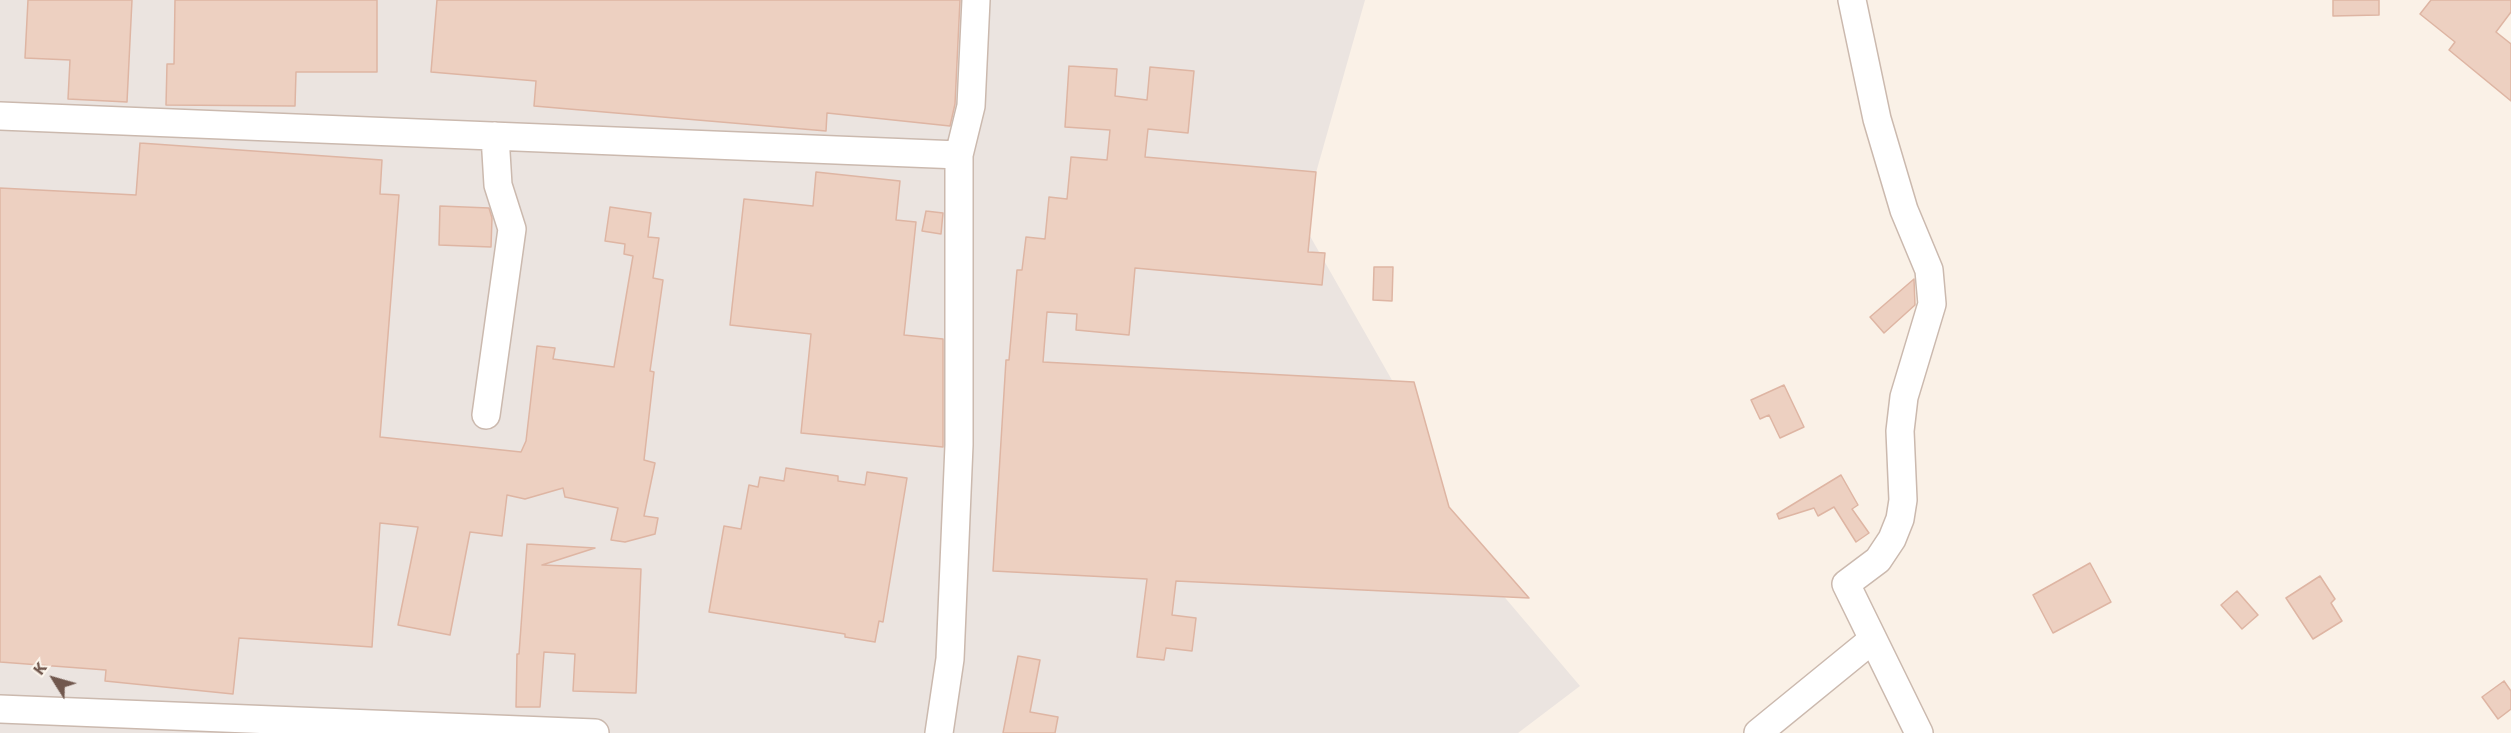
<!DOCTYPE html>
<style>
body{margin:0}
#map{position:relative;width:2511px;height:733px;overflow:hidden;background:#faf1e7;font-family:Commissioner,sans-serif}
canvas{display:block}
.north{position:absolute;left:24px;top:649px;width:60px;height:60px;-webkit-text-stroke:4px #fdf6ed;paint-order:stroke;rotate:307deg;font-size:16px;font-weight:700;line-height:24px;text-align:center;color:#71584e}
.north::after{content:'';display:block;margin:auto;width:21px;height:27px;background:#71584e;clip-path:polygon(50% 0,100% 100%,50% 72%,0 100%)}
</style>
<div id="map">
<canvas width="2511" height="733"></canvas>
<div class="north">K</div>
</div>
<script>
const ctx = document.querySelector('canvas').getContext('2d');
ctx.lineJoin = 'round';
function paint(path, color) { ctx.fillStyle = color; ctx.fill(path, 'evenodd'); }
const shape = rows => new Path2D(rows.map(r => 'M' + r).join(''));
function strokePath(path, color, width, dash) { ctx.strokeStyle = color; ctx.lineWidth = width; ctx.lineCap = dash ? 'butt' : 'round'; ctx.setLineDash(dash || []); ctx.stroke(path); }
paint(shape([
 [0,0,1365,0,1302,222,1401,396,1428,507,1580,686,1518,733,0,733]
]), '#ebe4e0');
const building = shape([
 [28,0,132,0,127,102,68,99,70,60,25,58,28,0],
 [175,0,377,0,377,72,296,72,295,106,166,105,167,64,174,64,175,0],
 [437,0,960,0,955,104,950,126,827,113,826,131,534,106,536,81,431,72,437,0],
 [2333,0,2379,0,2379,15,2333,16,2333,0],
 [2431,0,2511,0,2511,12,2496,32,2511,44,2511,101,2449,50,2455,42,2420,14,2431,0],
 [1069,66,1117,69,1115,96,1147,100,1150,67,1194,71,1188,133,1148,129,1145,157,1316,172,1308,252,1325,253,1322,285,1135,268,1129,335,1076,330,1077,314,1047,312,1043,362,1414,382,1449,507,1529,598,1176,581,1172,615,1196,618,1192,651,1166,648,1164,660,1137,657,1147,579,993,571,1006,360,1009,360,1017,270,1022,270,1026,237,1045,239,1049,197,1067,199,1071,157,1107,160,1110,130,1065,127,1069,66],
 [140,143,382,160,380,194,399,195,380,437,521,452,526,441,537,346,555,348,553,359,614,367,633,256,624,254,625,244,605,241,610,207,651,213,648,237,659,238,653,278,663,280,650,371,654,372,644,460,655,463,644,516,658,518,655,534,625,542,611,540,618,508,565,497,563,488,525,499,507,495,502,536,470,532,450,635,398,625,418,527,380,523,372,647,239,638,233,694,105,681,106,670,0,662,0,188,136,195,140,143],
 [816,172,900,181,896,220,916,222,904,335,943,339,943,447,801,433,811,334,730,325,744,199,813,206,816,172],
 [440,206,489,208,492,218,491,247,439,245,440,206],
 [926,211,943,213,941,234,922,231,926,211],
 [1374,267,1393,267,1392,301,1373,300,1374,267],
 [1914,279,1915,305,1884,333,1870,317,1914,279],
 [1784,385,1804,427,1780,438,1769,415,1760,419,1751,400,1784,385],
 [786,468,838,476,838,481,865,485,867,472,907,478,883,622,879,621,875,642,845,637,845,634,709,612,724,526,741,529,749,485,758,487,760,477,784,481,786,468],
 [1841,475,1858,505,1852,509,1869,533,1856,542,1834,507,1818,516,1814,508,1779,519,1777,514,1841,475],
 [527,544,595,548,542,565,641,569,636,693,573,691,575,654,544,652,540,707,516,707,517,654,519,654,527,544],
 [2090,563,2111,602,2053,633,2033,595,2090,563],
 [2320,576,2335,599,2331,603,2342,621,2313,639,2286,598,2320,576],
 [2237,591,2258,615,2242,629,2221,605,2237,591],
 [1018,656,1040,660,1030,712,1058,717,1055,733,1003,733,1018,656],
 [2504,681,2511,691,2511,709,2498,719,2482,697,2504,681]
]);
paint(building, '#edd0c1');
strokePath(building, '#deb5a3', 1.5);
const minor = shape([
 [1852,0,1877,119,1904,210,1929,270,1932,304,1904,397,1900,431,1903,500,1900,519,1892,539,1878,560,1846,584,1919,733],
 [0,116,959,155],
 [486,415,512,229,498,185,495,136],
 [0,709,595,733],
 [939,733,950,659,959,445,959,155,971,106,976,0],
 [1758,733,1872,640]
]);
strokePath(minor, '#cbb9ae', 30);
strokePath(minor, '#fff', 27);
</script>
